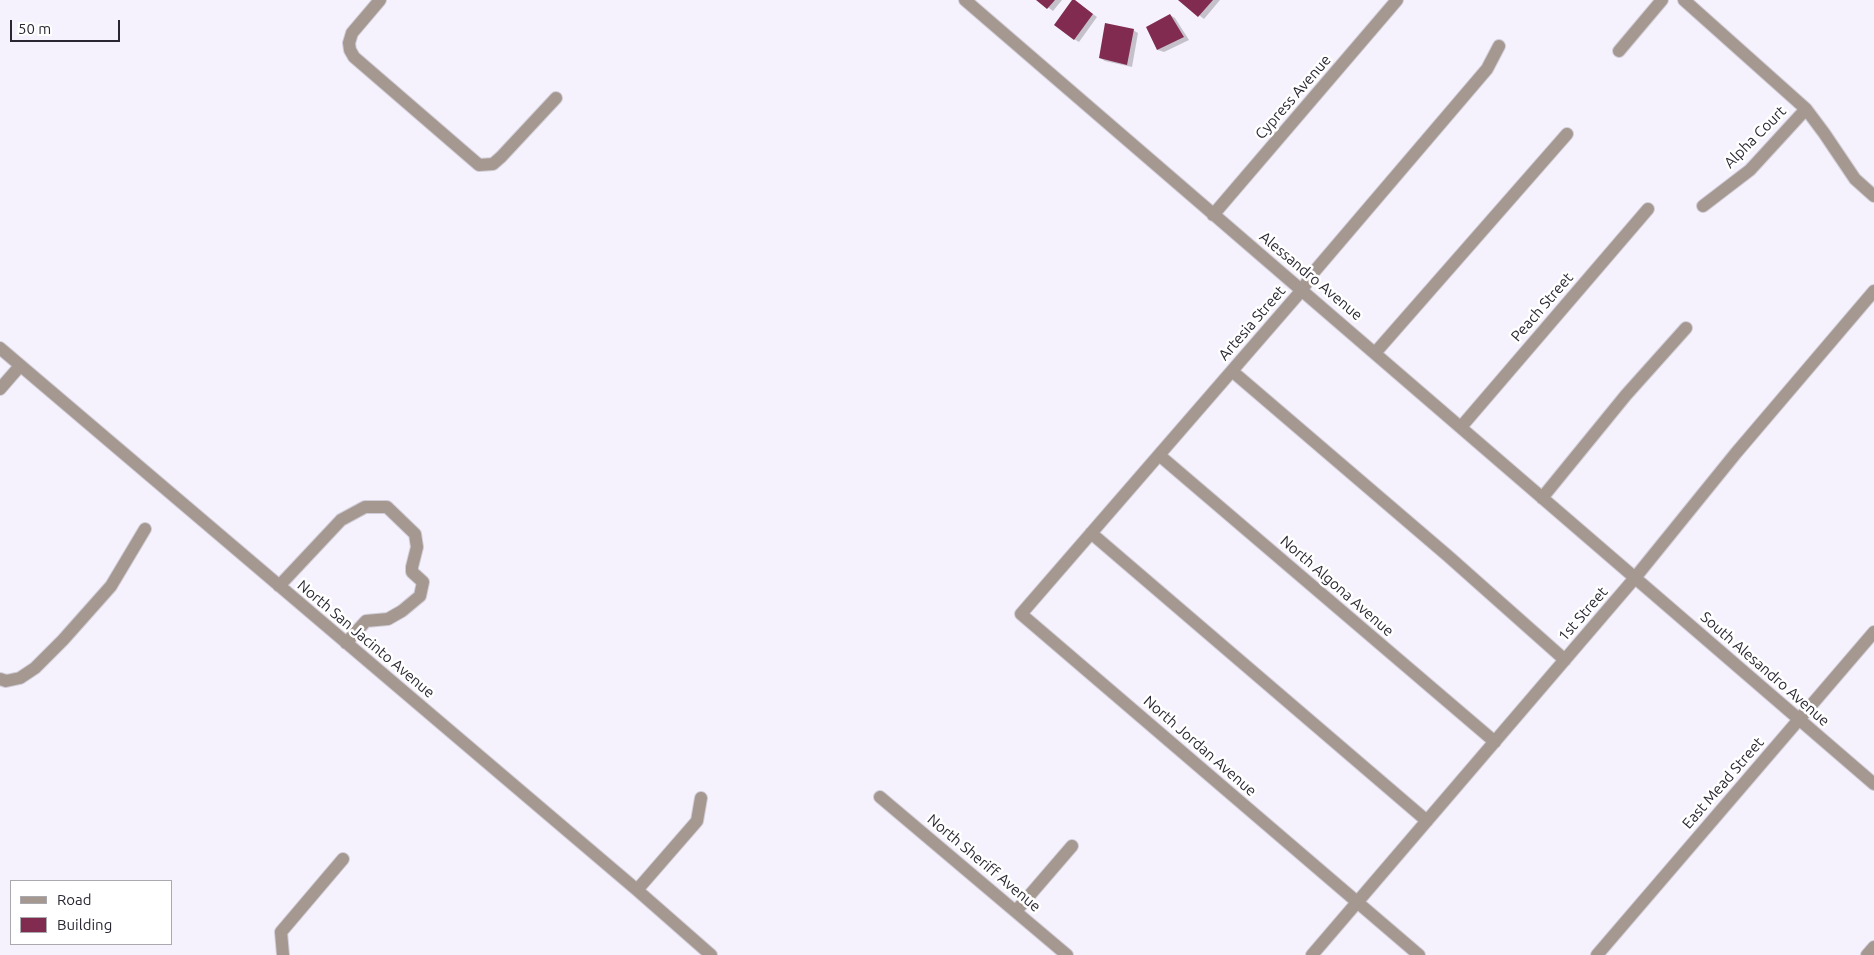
<!DOCTYPE html>
<style>
body{margin:0}
#map{position:relative;width:1874px;height:955px;overflow:hidden;background:#f5f2fd;font-family:Ubuntu,sans-serif}
canvas{display:block}
.legend{position:absolute;left:10px;top:880px;width:162px;height:65px;box-sizing:border-box;background:#fff;border:1px solid #aaa9ad;margin:0;padding:6px 9px;list-style:none;font-size:15px;color:#2a2732}
.legend li{display:flex;align-items:center;gap:10px;height:25px}
.legend b{width:25px;border:1px solid #aaa9ad}
.scale{position:absolute;left:10px;top:20px;width:110px;height:22px;box-sizing:border-box;border:2px solid #2a2732;border-top:0;padding-left:6px;font-size:15px;line-height:18px;white-space:nowrap;color:#2a2732;-webkit-text-stroke:4px #fff;paint-order:stroke}
</style>
<div id="map">
<canvas width="1874" height="955"></canvas>
<ul class="legend">
<li><b style="height:6px;background:#a49891"></b>Road</li>
<li><b style="height:14px;background:#812b50"></b>Building</li>
</ul>
<div class="scale">50 m</div>
</div>
<script>
const ctx = document.querySelector('canvas').getContext('2d');
ctx.lineJoin = 'round';
function paint(path, color) { ctx.fillStyle = color; ctx.fill(path, 'evenodd'); }
const shape = rows => new Path2D(rows.map(r => 'M' + r).join(''));
function strokePath(path, color, width, dash) { ctx.strokeStyle = color; ctx.lineWidth = width; ctx.lineCap = dash ? 'butt' : 'round'; ctx.setLineDash(dash || []); ctx.stroke(path); }
function drawText(font, color, halo, rows, align = 'center') {
  ctx.font = font + ' Ubuntu,sans-serif'; ctx.lineWidth = 5; ctx.setLineDash([]); ctx.textBaseline = 'middle'; ctx.strokeStyle = halo; ctx.fillStyle = color; for (const [text, x, y, turn = 0] of rows) {
    ctx.save(); ctx.translate(x, y); ctx.rotate((+turn || 0) * Math.PI / 180); ctx.textAlign = isNaN(turn) ? turn : align; if (halo) ctx.strokeText(text, 0, 0); ctx.fillText(text, 0, 0); ctx.restore();
  }
}
paint(shape([
 [1038,0,1062,0,1053,11],
 [1180,0,1220,0,1204,19],
 [1078,3,1097,17,1079,42,1074,39],
 [1170,15,1175,18,1189,40,1164,52,1158,50,1148,27],
 [1133,30,1138,33,1132,67,1105,61,1100,58]
]), '#0003');
paint(shape([
 [1036,0,1055,0,1047,9],
 [1072,0,1075,0,1093,14,1074,40,1054,25],
 [1178,0,1213,0,1198,17],
 [1170,14,1184,37,1157,50,1146,27],
 [1105,23,1134,29,1127,65,1099,58]
]), '#812b50');
const minor = shape([
 [380,0,352,33,349,43,350,50,354,57,479,165,493,164,501,157,556,98],
 [965,0,1874,784],
 [1684,0,1806,109,1824,133,1855,179,1874,196],
 [1619,51,1662,0],
 [1703,206,1750,170,1806,109],
 [1213,215,1397,0],
 [0,348,637,890,711,955],
 [1375,353,1567,134],
 [1232,371,1448,556,1565,660],
 [0,389,20,366],
 [1461,427,1648,209],
 [1159,455,1495,742],
 [1542,498,1626,395,1686,328],
 [1091,533,1427,821],
 [279,586,341,520,365,507,387,507,415,534,417,547,412,567,412,572,423,582,420,596,402,611,388,619,366,621,346,643],
 [0,679,6,681,20,678,35,668,63,640,111,586,145,529],
 [880,797,1067,955],
 [637,890,697,821,701,798],
 [1016,911,1072,846],
 [283,955,281,932,343,859],
 [1312,955,1634,579,1736,453,1874,291],
 [1419,955,1021,614,1302,290,1313,273,1487,69,1499,46],
 [1597,955,1874,632],
 [1867,955,1874,947]
]);
strokePath(minor, '#d0cdd8', 14);
strokePath(minor, '#a49891', 12);
drawText('15px', '#2a2732', '#fff', [
 ["Cypress Avenue",1293,97,-49],
 ["Alpha Court",1755,137,-45],
 ["Alessandro Avenue",1311,276,40],
 ["Peach Street",1542,307,-49],
 ["Artesia Street",1252,323,-49],
 ["North Algona Avenue",1337,586,41],
 ["1st Street",1583,614,-49],
 ["North San Jacinto Avenue",366,639,40],
 ["South Alesandro Avenue",1765,669,41],
 ["North Jordan Avenue",1200,746,41],
 ["East Mead Street",1723,783,-49],
 ["North Sheriff Avenue",984,863,40]
]);
</script>
